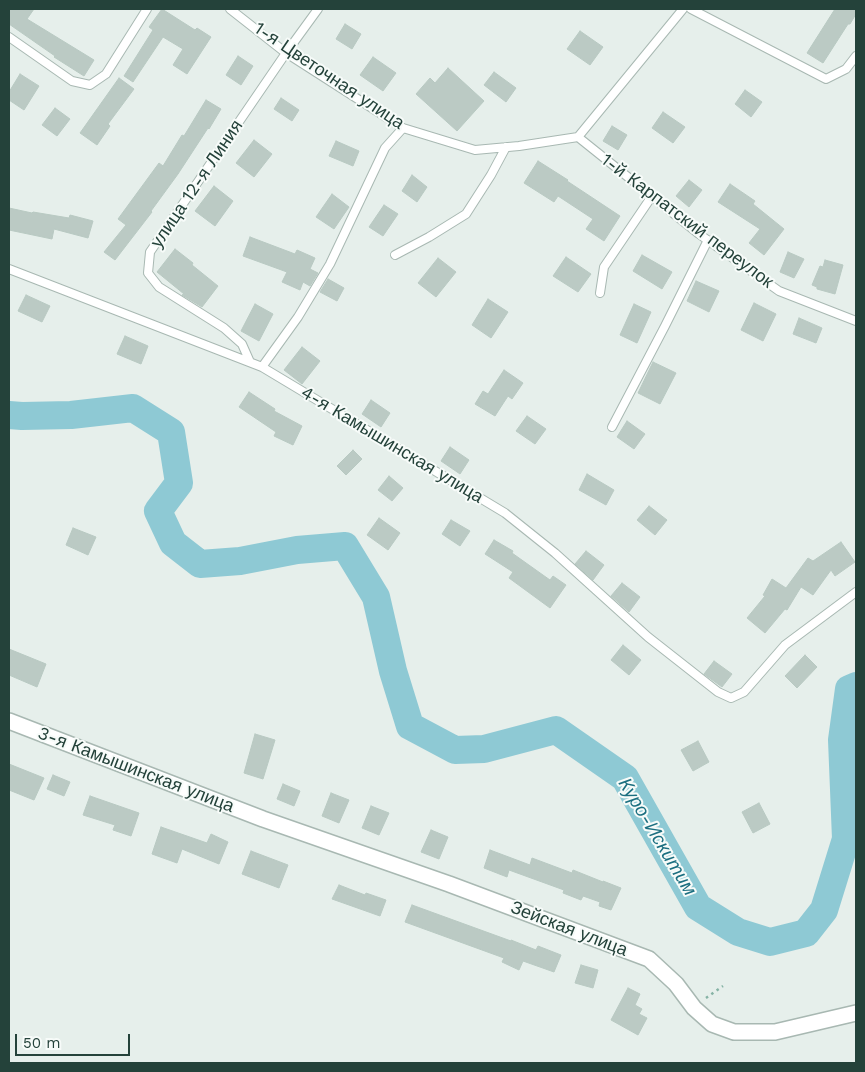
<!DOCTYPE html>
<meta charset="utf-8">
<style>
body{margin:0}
#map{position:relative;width:865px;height:1072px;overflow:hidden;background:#e6efeb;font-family:"Work Sans",sans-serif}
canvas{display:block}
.frame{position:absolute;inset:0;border:10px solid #24423a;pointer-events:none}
.scale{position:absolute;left:15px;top:1034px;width:115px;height:22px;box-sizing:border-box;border:2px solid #24423a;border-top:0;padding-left:6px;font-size:15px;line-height:18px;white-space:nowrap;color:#24423a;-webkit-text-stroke:4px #f7fbf9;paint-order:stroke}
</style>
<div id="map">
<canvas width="865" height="1072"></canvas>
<div class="frame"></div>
<div class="scale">50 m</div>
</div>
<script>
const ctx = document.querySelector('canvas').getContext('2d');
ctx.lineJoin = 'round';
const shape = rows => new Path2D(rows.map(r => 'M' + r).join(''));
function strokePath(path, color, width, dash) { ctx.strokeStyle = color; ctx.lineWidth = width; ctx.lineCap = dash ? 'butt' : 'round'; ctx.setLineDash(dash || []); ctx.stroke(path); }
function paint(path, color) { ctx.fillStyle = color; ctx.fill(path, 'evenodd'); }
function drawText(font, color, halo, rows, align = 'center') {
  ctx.font = font + ' "Work Sans",sans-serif'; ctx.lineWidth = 4; ctx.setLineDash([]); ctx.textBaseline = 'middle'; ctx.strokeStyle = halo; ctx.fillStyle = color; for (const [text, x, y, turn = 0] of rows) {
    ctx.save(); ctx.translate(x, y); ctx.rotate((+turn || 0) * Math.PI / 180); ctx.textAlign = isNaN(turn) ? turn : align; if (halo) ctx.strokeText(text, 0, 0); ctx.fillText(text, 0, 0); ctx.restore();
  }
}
strokePath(shape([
 [9,415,22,416,71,415,133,408,171,432,179,483,158,511,173,543,200,564,240,561,297,550,345,546,376,597,393,671,410,726,455,750,484,749,556,730,625,778,698,907,738,932,770,942,806,933,824,910,846,839,842,740,849,689,856,686]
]), '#8ec9d4', 28);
const building = shape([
 [9,9,34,9,27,19,94,60,84,76,54,57,55,56,9,24,9,9],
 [162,9,195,30,197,28,211,37,187,74,173,65,183,49,163,37,133,82,124,76,153,30,149,27,162,9],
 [835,9,856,9,856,14,850,24,848,24,823,63,807,53,835,9],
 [345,24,361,34,352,49,336,39,345,24],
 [580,31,603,47,590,65,567,49,580,31],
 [238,56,253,66,241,85,226,75,238,56],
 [373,57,396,73,383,91,360,75,373,57],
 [448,68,484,101,457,131,416,94,430,78,435,83,448,68],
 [494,72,516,88,506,102,484,85,494,72],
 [20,74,39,86,24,110,9,100,9,92,20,74],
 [119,78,134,89,108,124,110,126,97,145,80,133,119,78],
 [745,90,762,102,751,117,735,104,745,90],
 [281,98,299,110,292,121,274,109,281,98],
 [206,100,221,109,209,129,208,128,178,174,151,211,152,212,115,260,104,252,126,225,118,219,159,163,163,166,182,135,184,136,206,100],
 [55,108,70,119,57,136,42,125,55,108],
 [663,112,685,127,673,143,652,128,663,112],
 [612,126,627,135,618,150,603,141,612,126],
 [254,140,272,154,254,177,236,163,254,140],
 [336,141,359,151,353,166,329,156,336,141],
 [538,161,568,180,567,181,620,216,604,241,586,229,593,219,558,196,554,202,524,183,538,161],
 [412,175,427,187,417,202,402,191,412,175],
 [689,180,702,190,689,207,676,196,689,180],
 [730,184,755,201,753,204,784,229,764,255,749,243,760,229,718,202,730,184],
 [214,186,233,201,215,226,195,211,214,186],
 [332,194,349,207,334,229,316,217,332,194],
 [384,205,398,214,383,236,369,227,384,205],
 [9,208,32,213,33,212,69,218,70,215,93,221,88,238,54,229,52,239,9,230,9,208],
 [250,237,295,254,297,250,315,258,310,269,318,273,310,286,303,282,300,290,282,282,287,272,243,256,250,237],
 [175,249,193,263,192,265,218,286,202,307,182,295,184,294,157,272,175,249],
 [788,252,804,259,794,278,780,272,788,252],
 [642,255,672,272,662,289,633,271,642,255],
 [566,257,591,274,578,292,553,276,566,257],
 [438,258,456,272,436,297,418,283,438,258],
 [825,260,843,265,835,294,817,289,817,287,812,285,820,266,823,267,825,260],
 [328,279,344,288,337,301,320,292,328,279],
 [696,281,719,291,709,312,687,301,696,281],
 [26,295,50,306,42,322,18,311,26,295],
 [488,299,508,312,491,338,472,325,488,299],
 [754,303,776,314,763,341,741,330,754,303],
 [255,304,273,314,259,341,241,331,255,304],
 [634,304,651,312,637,343,620,335,634,304],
 [799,318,822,328,816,343,793,334,799,318],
 [125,336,148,346,141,364,117,354,125,336],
 [302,347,320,361,302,384,284,370,302,347],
 [653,362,676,373,660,404,638,393,653,362],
 [504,370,523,383,512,399,508,396,495,416,475,404,483,391,488,394,504,370],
 [249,392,275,409,274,411,302,426,293,445,274,436,276,432,239,407,249,392],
 [371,400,390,413,381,427,362,414,371,400],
 [527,416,546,429,535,444,516,431,527,416],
 [627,421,645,434,634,449,617,437,627,421],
 [450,447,469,460,460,474,441,461,450,447],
 [353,450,362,459,346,475,337,466,353,450],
 [587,474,614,490,606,505,579,490,587,474],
 [389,476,403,488,392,501,378,490,389,476],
 [649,506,667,520,655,535,637,520,649,506],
 [379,518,400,533,388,550,367,535,379,518],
 [451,520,470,531,460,546,442,534,451,520],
 [73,528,96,537,88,555,66,545,73,528],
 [494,540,513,551,512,553,550,580,553,576,566,585,550,608,509,578,513,572,485,554,494,540],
 [841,542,855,562,835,576,831,570,813,595,801,587,787,610,785,609,765,633,747,618,765,596,763,595,772,579,786,588,808,558,813,561,841,542],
 [586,551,604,565,593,580,575,564,586,551],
 [622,583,640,597,629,612,611,596,622,583],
 [623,645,641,660,629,675,611,660,623,645],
 [9,649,46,664,37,687,9,675,9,649],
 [805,655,817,667,797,688,785,676,805,655],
 [714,661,732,674,722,687,704,674,714,661],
 [255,734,275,740,263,779,244,773,255,734],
 [698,741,709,762,693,771,681,750,698,741],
 [9,764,44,778,34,800,9,790,9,764],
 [53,775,70,782,64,796,47,789,53,775],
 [283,784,300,791,294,806,277,799,283,784],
 [331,793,349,800,339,823,322,816,331,793],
 [90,796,139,813,131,836,113,830,115,825,83,815,90,796],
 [759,803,770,824,753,833,742,812,759,803],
 [371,806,389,813,379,835,362,828,371,806],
 [161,827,207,843,211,834,228,842,219,864,182,849,177,863,152,854,161,827],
 [431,830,448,837,439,859,421,852,431,830],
 [490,850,530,865,532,858,572,873,573,870,603,882,603,881,621,888,611,910,599,906,600,902,583,896,581,900,563,893,564,890,509,870,507,877,484,868,490,850],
 [251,851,288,865,279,888,242,874,251,851],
 [339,885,365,895,366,893,386,900,380,916,332,899,339,885],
 [412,905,511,941,511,940,536,950,538,946,561,955,554,972,523,961,519,970,502,962,504,958,405,922,412,905],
 [581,965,598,970,593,988,575,983,581,965],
 [628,988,640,994,635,1005,642,1009,639,1014,647,1018,638,1035,611,1020,628,988]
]);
paint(building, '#bbcac4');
strokePath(building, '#b8c9c2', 1);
const service = shape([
 [230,9,286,53,403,128,475,150,519,146,578,137],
 [691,9,826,79,846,69,856,56],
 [9,37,72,81,90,85,106,74,147,9],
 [578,137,699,234,779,291,856,321],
 [578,137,683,9],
 [395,255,429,237,466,214,491,175,506,147],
 [9,269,262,367,505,513,555,553,648,637,718,692,731,698,744,692,785,645,856,592],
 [600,293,604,267,652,196],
 [250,362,242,344,224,328,159,287,148,273,150,252,286,53,318,9],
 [262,367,298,317,330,264,385,148,403,128],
 [612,427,665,326,708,240]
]);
const minor = shape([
 [9,721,263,819,449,884,649,959,676,984,694,1008,712,1024,734,1032,775,1032,856,1013]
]);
strokePath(service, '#a8b8b2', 10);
strokePath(minor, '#a8b8b2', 18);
strokePath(shape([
 [706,998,723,986]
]), '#86b3a5', 2.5, [2.5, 4]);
strokePath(service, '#fff', 8);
strokePath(minor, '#fff', 15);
drawText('18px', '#24423a', '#f7fbf9', [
 ["1-я Цветочная улица",329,76,34],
 ["улица 12-я Линия",197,184,-56],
 ["1-й Карпатский переулок",687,221,37],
 ["4-я Камышинская улица",392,445,31],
 ["3-я Камышинская улица",136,770,21],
 ["Зейская улица",569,929,21]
]);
drawText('italic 19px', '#1c6f80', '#f7fbf9', [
 ["Куро-Искитим",657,837,59]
]);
</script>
